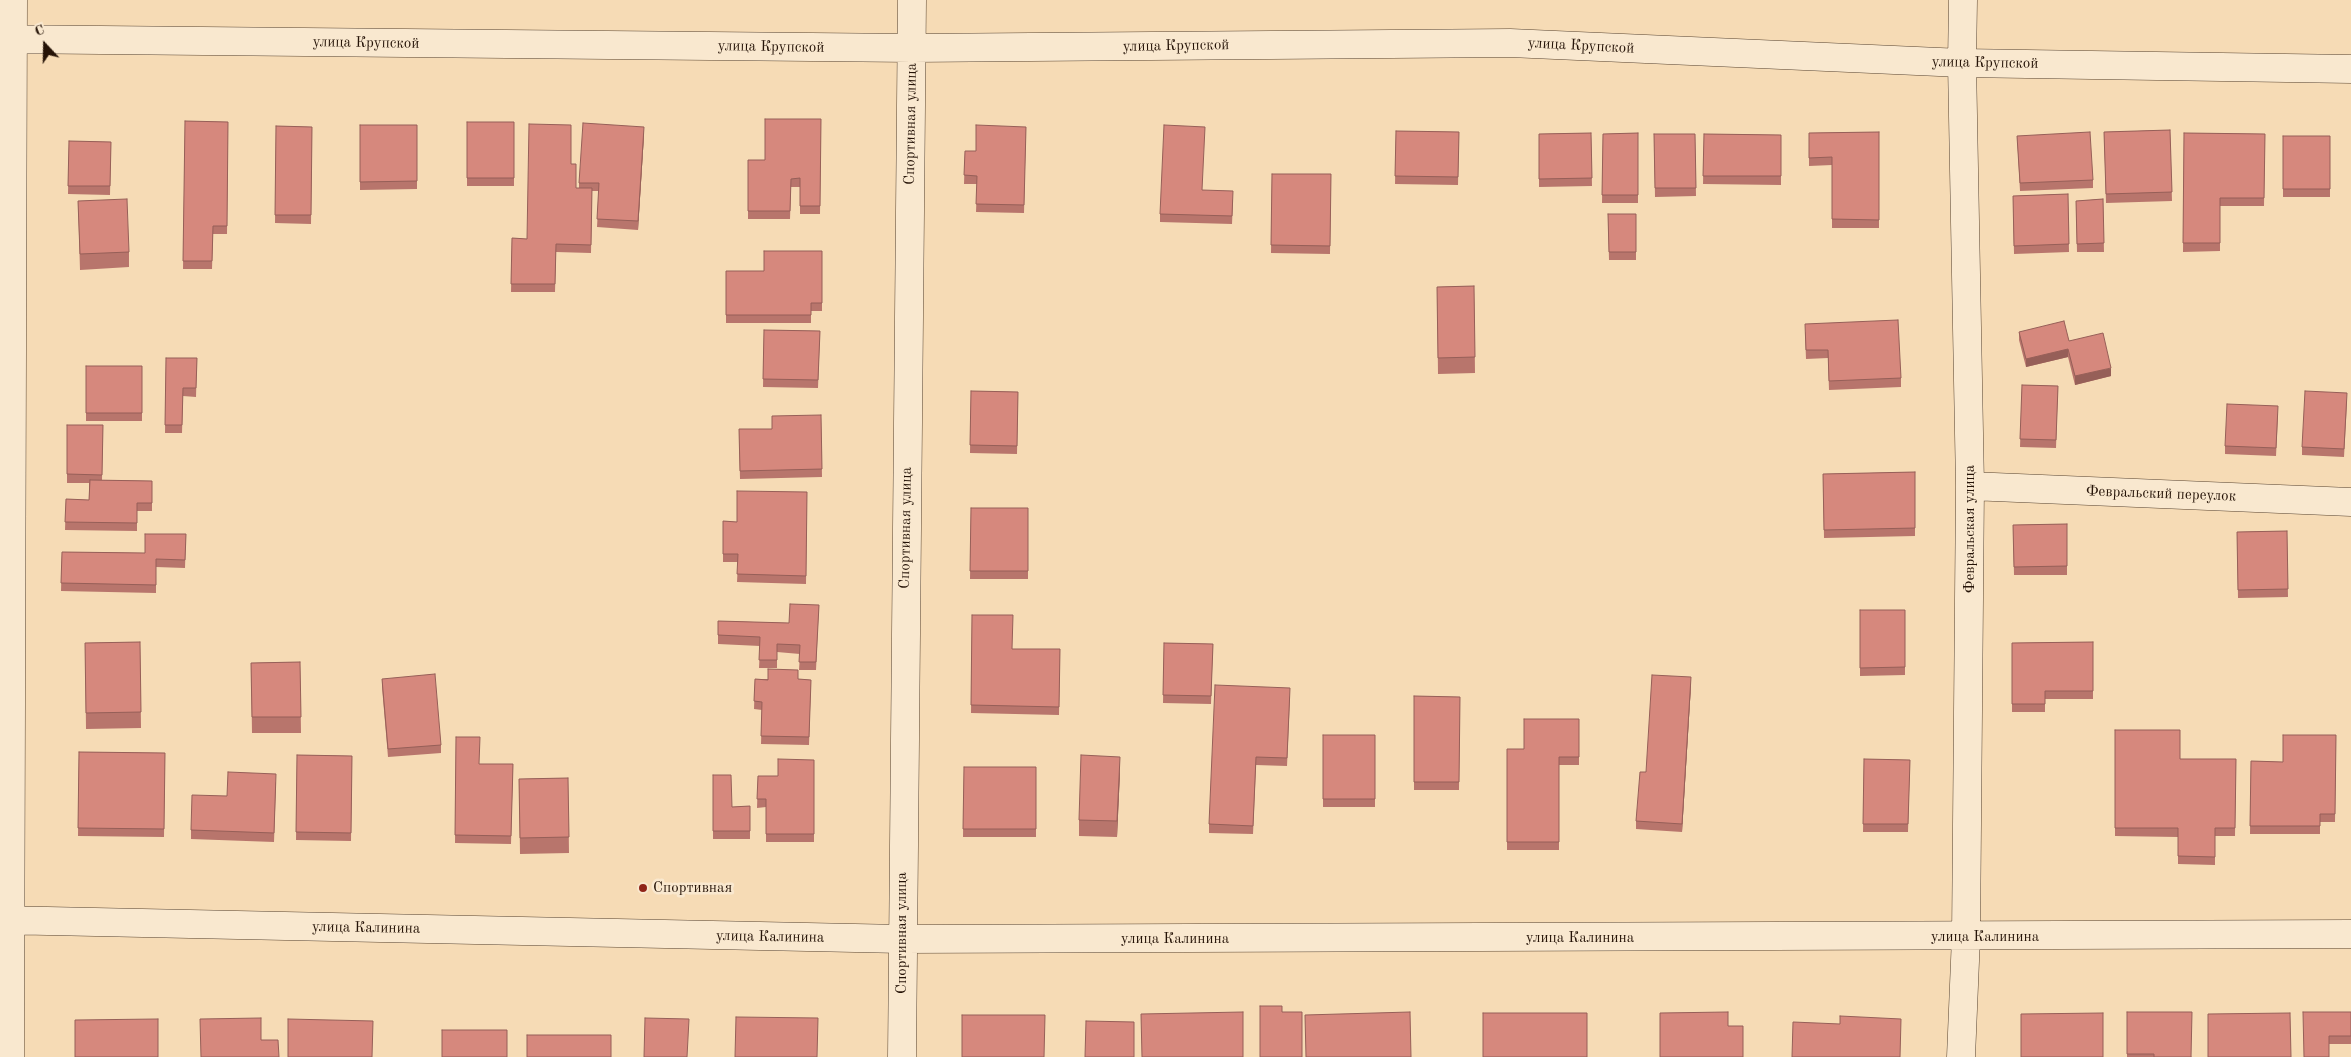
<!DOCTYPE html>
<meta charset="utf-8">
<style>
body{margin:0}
#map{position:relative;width:2351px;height:1057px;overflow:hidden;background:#f6dbb5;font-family:"Old Standard TT",serif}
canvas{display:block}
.north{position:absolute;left:20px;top:20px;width:50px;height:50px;-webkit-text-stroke:4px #f9e8cf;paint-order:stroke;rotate:339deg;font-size:14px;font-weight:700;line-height:20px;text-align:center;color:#251307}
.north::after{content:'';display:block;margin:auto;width:18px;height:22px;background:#251307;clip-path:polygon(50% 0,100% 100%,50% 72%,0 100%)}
</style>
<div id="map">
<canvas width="2351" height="1057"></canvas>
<div class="north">С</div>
</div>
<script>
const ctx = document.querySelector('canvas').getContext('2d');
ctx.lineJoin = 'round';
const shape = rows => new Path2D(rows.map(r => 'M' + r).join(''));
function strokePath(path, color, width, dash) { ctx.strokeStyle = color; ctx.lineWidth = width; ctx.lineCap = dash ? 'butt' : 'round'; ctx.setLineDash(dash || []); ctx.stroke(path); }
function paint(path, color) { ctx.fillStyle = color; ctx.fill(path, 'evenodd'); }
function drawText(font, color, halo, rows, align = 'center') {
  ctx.font = font + ' "Old Standard TT",serif'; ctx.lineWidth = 5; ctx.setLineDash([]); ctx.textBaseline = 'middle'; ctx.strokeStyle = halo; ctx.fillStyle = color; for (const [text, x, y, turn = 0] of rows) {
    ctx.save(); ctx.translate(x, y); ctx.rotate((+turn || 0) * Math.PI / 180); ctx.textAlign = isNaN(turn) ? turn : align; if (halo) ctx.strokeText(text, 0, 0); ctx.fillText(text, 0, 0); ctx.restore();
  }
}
const minor = shape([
 [0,39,912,48,1510,43,1962,63,2351,69],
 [1970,486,2351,502],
 [0,920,902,939,2351,934],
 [10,1057,13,0],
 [902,1057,912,0],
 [1961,1057,1966,937,1970,486,1962,63,1963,0]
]);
strokePath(minor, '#594532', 29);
strokePath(minor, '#f9e8cf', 28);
paint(shape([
 [821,119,820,214,800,214,800,187,791,187,790,219,748,219,748,160,765,160],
 [185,121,228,122,227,234,213,234,212,269,183,269],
 [467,122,514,122,514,186,467,186],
 [360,125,417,125,417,189,360,190],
 [276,126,312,127,311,224,275,223],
 [1026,127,1024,213,976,212,977,184,964,184,965,151,976,151],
 [2170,130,2172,201,2106,203,2104,132],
 [1396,131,1459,132,1458,185,1395,184],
 [1879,132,1879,228,1832,228,1832,165,1809,166,1809,133],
 [1591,133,1592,186,1539,187,1539,134],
 [1638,133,1638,203,1602,203,1603,134],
 [2184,133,2265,134,2264,206,2220,206,2220,251,2183,252],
 [1654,134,1695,134,1696,196,1655,197],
 [1704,134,1781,135,1781,185,1703,184],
 [644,135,638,230,597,227,599,191,592,191,591,253,556,252,555,292,511,292,512,238,527,239,571,164,576,188,579,188,579,183],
 [2017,136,2093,180,2093,188,2020,191],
 [2283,136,2330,136,2330,197,2283,197],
 [69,141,111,142,110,195,68,194],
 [1272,174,1331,174,1330,254,1271,253],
 [1203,190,1233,200,1232,224,1160,222,1160,214],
 [2068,194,2069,252,2014,254,2013,196],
 [2103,199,2104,252,2077,252,2076,201],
 [78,201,129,252,129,267,80,270],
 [1608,214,1636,214,1636,260,1609,260],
 [822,251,822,311,811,311,811,323,726,323,726,271,764,271],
 [1474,286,1475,373,1438,374,1437,287],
 [764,330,820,331,818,388,763,387],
 [1805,332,1901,378,1901,387,1829,390,1828,358,1806,359],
 [2019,332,2069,341,2111,376,2075,385,2068,357,2026,367,2019,340],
 [166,358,197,358,196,397,183,396,182,433,165,433],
 [86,366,142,366,142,421,86,421],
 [2022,385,2058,386,2056,448,2020,447],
 [971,391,1018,392,1017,454,970,453],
 [2347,401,2344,457,2302,455,2302,447],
 [2278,414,2276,456,2225,454,2225,446],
 [821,415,822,477,740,479,739,429,772,429],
 [67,425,103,425,102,480,152,481,152,511,137,511,137,531,65,530,66,499,89,500,89,483,67,483],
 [1915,472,1915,536,1824,538,1823,474],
 [807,492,806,584,737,582,738,562,723,562,723,521,737,522],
 [971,508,1028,508,1028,579,970,579],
 [2067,524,2067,575,2014,575,2013,525],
 [2287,531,2288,597,2238,598,2237,532],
 [186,534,185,568,156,567,156,593,61,591,62,552,145,553],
 [819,605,816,670,799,670,800,654,777,652,777,668,759,668,760,646,718,644,718,621,789,623],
 [1860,610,1905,610,1905,675,1860,676],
 [972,615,1012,649,1060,649,1059,715,971,713],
 [140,642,141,728,86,729,85,643],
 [2093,642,2093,699,2045,699,2045,712,2012,712,2012,643],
 [1164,643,1213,644,1211,704,1163,703],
 [300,662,301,733,252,733,251,663],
 [382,679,441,745,441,753,388,757,382,687],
 [755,679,798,679,811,680,809,745,761,744,762,710,754,709],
 [1691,685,1682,832,1636,829,1636,821,1646,772],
 [1290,696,1287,766,1256,765,1253,834,1209,833,1209,824],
 [1414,696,1460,697,1459,790,1414,790],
 [1579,719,1579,765,1559,765,1559,850,1507,850,1507,749,1524,749],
 [2115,730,2180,759,2236,759,2235,836,2215,836,2215,865,2178,864,2178,837,2115,836],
 [1323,735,1375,735,1375,807,1323,807],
 [2336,735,2335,822,2320,822,2320,834,2250,834,2251,761,2283,762],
 [456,737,479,764,513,764,511,844,455,843],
 [79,752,165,753,164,837,78,836],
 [297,755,352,756,351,841,296,840],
 [1864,759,1910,760,1908,832,1863,832],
 [814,760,814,842,766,842,766,807,757,808,758,776,778,776],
 [964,767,1036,767,1036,837,963,837],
 [1120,772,1117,837,1079,836,1079,820],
 [713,775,732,807,750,806,750,839,713,839],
 [568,778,569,853,520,854,519,779],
 [276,782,274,842,191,839,191,830],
 [2127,1012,2192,1057,2127,1057],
 [2351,1012,2351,1044,2329,1044,2304,1057]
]), '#b8756c');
paint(shape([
 [644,127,644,135,638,230,638,221],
 [2068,349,2068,357,2026,367,2026,359],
 [2111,368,2111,376,2075,385,2075,376],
 [1691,677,1691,685,1682,832,1682,824],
 [1120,757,1120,772,1117,837,1117,821]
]), '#965f58');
const building = shape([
 [765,119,821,119,820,206,800,206,800,178,791,179,790,211,748,211,748,160,765,160,765,119],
 [185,121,228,122,227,226,213,226,212,261,183,261,185,121],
 [467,122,514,122,514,178,467,178,467,122],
 [583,123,644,127,638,221,597,219,599,183,579,183,583,123],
 [529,124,571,125,571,164,576,164,576,188,592,188,591,245,556,244,555,284,511,284,512,238,527,239,529,124],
 [360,125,417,125,417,181,360,182,360,125],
 [976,125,1026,127,1024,205,976,204,977,176,964,175,965,151,976,151,976,125],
 [1164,125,1205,127,1202,190,1233,191,1232,216,1160,214,1164,125],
 [276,126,312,127,311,215,275,215,276,126],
 [2170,130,2172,192,2106,194,2104,132,2170,130],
 [1396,131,1459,132,1458,177,1395,176,1396,131],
 [1879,132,1879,220,1832,219,1832,157,1809,158,1809,133,1879,132],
 [2090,132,2093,180,2020,183,2017,136,2090,132],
 [1591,133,1592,178,1539,179,1539,134,1591,133],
 [1638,133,1638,195,1602,195,1603,134,1638,133],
 [2184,133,2265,134,2264,198,2220,198,2220,243,2183,243,2184,133],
 [1654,134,1695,134,1696,188,1655,188,1654,134],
 [1704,134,1781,135,1781,176,1703,176,1704,134],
 [2283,136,2330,136,2330,189,2283,189,2283,136],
 [69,141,111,142,110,186,68,186,69,141],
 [1272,174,1331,174,1330,246,1271,245,1272,174],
 [2068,194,2069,244,2014,246,2013,196,2068,194],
 [127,199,129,252,80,254,78,201,127,199],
 [2103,199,2104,243,2077,244,2076,201,2103,199],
 [1608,214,1636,214,1636,252,1609,252,1608,214],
 [764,251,822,251,822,303,811,303,811,315,726,315,726,271,764,271,764,251],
 [1474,286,1475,357,1438,358,1437,287,1474,286],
 [1898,320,1901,378,1829,381,1828,350,1806,350,1805,324,1898,320],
 [2064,321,2069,341,2103,333,2111,368,2075,376,2068,349,2026,359,2019,332,2064,321],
 [764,330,820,331,818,380,763,379,764,330],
 [166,358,197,358,196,388,183,388,182,425,165,425,166,358],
 [86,366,142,366,142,413,86,413,86,366],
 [2022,385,2058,386,2056,440,2020,439,2022,385],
 [971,391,1018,392,1017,446,970,445,971,391],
 [2305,391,2347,393,2344,449,2302,447,2305,391],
 [2227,404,2278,406,2276,448,2225,446,2227,404],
 [821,415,822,469,740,471,739,429,772,429,772,416,821,415],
 [67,425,103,425,102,475,67,474,67,425],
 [1915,472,1915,528,1824,530,1823,474,1915,472],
 [90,480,152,481,152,503,137,503,137,523,65,522,66,499,89,500,90,480],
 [737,491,807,492,806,576,737,574,738,554,723,554,723,521,737,522,737,491],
 [971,508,1028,508,1028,571,970,571,971,508],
 [2067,524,2067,566,2014,567,2013,525,2067,524],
 [2287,531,2288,589,2238,590,2237,532,2287,531],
 [145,534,186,534,185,560,156,559,156,585,61,583,62,552,145,553,145,534],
 [790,604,819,605,816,662,799,662,800,645,777,644,777,660,759,660,760,637,718,635,718,621,789,623,790,604],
 [1860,610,1905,610,1905,667,1860,668,1860,610],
 [972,615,1013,615,1012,649,1060,649,1059,707,971,705,972,615],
 [140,642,141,712,86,713,85,643,140,642],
 [2093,642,2093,691,2045,691,2045,704,2012,704,2012,643,2093,642],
 [1164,643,1213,644,1211,696,1163,695,1164,643],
 [300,662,301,717,252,717,251,663,300,662],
 [768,669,798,670,798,679,811,680,809,737,761,736,762,702,754,701,755,679,768,680,768,669],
 [435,674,441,745,388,749,382,679,435,674],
 [1652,675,1691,677,1682,824,1636,821,1640,772,1646,772,1652,675],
 [1215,685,1290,688,1287,758,1256,757,1253,826,1209,824,1215,685],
 [1414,696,1460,697,1459,782,1414,782,1414,696],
 [1524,719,1579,719,1579,757,1559,757,1559,842,1507,842,1507,749,1524,749,1524,719],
 [2115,730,2180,730,2180,759,2236,759,2235,828,2215,828,2215,857,2178,856,2178,828,2115,828,2115,730],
 [1323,735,1375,735,1375,799,1323,799,1323,735],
 [2283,735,2336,735,2335,814,2320,814,2320,826,2250,826,2251,761,2283,762,2283,735],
 [456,737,480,737,479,764,513,764,511,836,455,835,456,737],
 [79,752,165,753,164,829,78,828,79,752],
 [297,755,352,756,351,833,296,832,297,755],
 [1081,755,1120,757,1117,821,1079,820,1081,755],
 [778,759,814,760,814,834,766,834,766,799,757,799,758,776,778,776,778,759],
 [1864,759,1910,760,1908,824,1863,824,1864,759],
 [964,767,1036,767,1036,829,963,829,964,767],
 [228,772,276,774,274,833,191,830,192,795,227,796,228,772],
 [713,775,731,775,732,807,750,806,750,831,713,831,713,775],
 [568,778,569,837,520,838,519,779,568,778],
 [1260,1006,1282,1006,1282,1012,1302,1012,1302,1057,1260,1057,1260,1006],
 [1243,1012,1243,1057,1142,1057,1141,1014,1243,1012],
 [1410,1012,1411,1057,1306,1057,1305,1015,1410,1012],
 [1728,1012,1728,1026,1743,1026,1743,1057,1660,1057,1660,1013,1728,1012],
 [2127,1012,2192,1012,2191,1057,2154,1057,2154,1054,2127,1054,2127,1012],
 [2303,1012,2351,1012,2351,1036,2329,1036,2329,1057,2304,1057,2303,1012],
 [1483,1013,1587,1013,1587,1057,1483,1057,1483,1013],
 [2103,1013,2103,1057,2021,1057,2021,1014,2103,1013],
 [2290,1013,2291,1057,2208,1057,2208,1014,2290,1013],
 [962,1015,1045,1015,1044,1057,962,1057,962,1015],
 [1840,1016,1901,1019,1900,1057,1792,1057,1793,1022,1840,1024,1840,1016],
 [736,1017,818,1018,817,1057,735,1057,736,1017],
 [261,1018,261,1040,278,1040,279,1057,201,1057,200,1019,261,1018],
 [645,1018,689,1019,687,1057,644,1057,645,1018],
 [158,1019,158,1057,75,1057,75,1020,158,1019],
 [288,1019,373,1021,372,1057,288,1057,288,1019],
 [1086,1021,1134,1022,1134,1057,1085,1057,1086,1021],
 [442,1030,507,1030,507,1057,442,1057,442,1030],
 [527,1035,611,1035,611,1057,527,1057,527,1035]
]);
paint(building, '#d6887d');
strokePath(building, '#965f58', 1);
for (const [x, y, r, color] of [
 [643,888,5,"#8f2418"]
]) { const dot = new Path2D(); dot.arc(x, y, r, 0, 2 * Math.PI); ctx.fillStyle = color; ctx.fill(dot); strokePath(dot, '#f9e8cf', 2); }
drawText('15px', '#251307', '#f9e8cf', [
 ["улица Крупской",366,43,1],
 ["улица Крупской",1176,46,-1],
 ["улица Крупской",1581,46,3],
 ["улица Крупской",771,47,1],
 ["улица Крупской",1985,63,1],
 ["Спортивная улица",911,124,-89],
 ["Февральский переулок",2161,494,2],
 ["Спортивная улица",906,528,-89],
 ["Февральская улица",1970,529,-90],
 ["улица Калинина",366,928,1],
 ["Спортивная улица",902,933,-90],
 ["улица Калинина",770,937,1],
 ["улица Калинина",1985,937],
 ["улица Калинина",1580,938],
 ["улица Калинина",1175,939]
]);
drawText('15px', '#251307', '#f9e8cf', [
 ["Спортивная",653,888]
], 'left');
</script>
